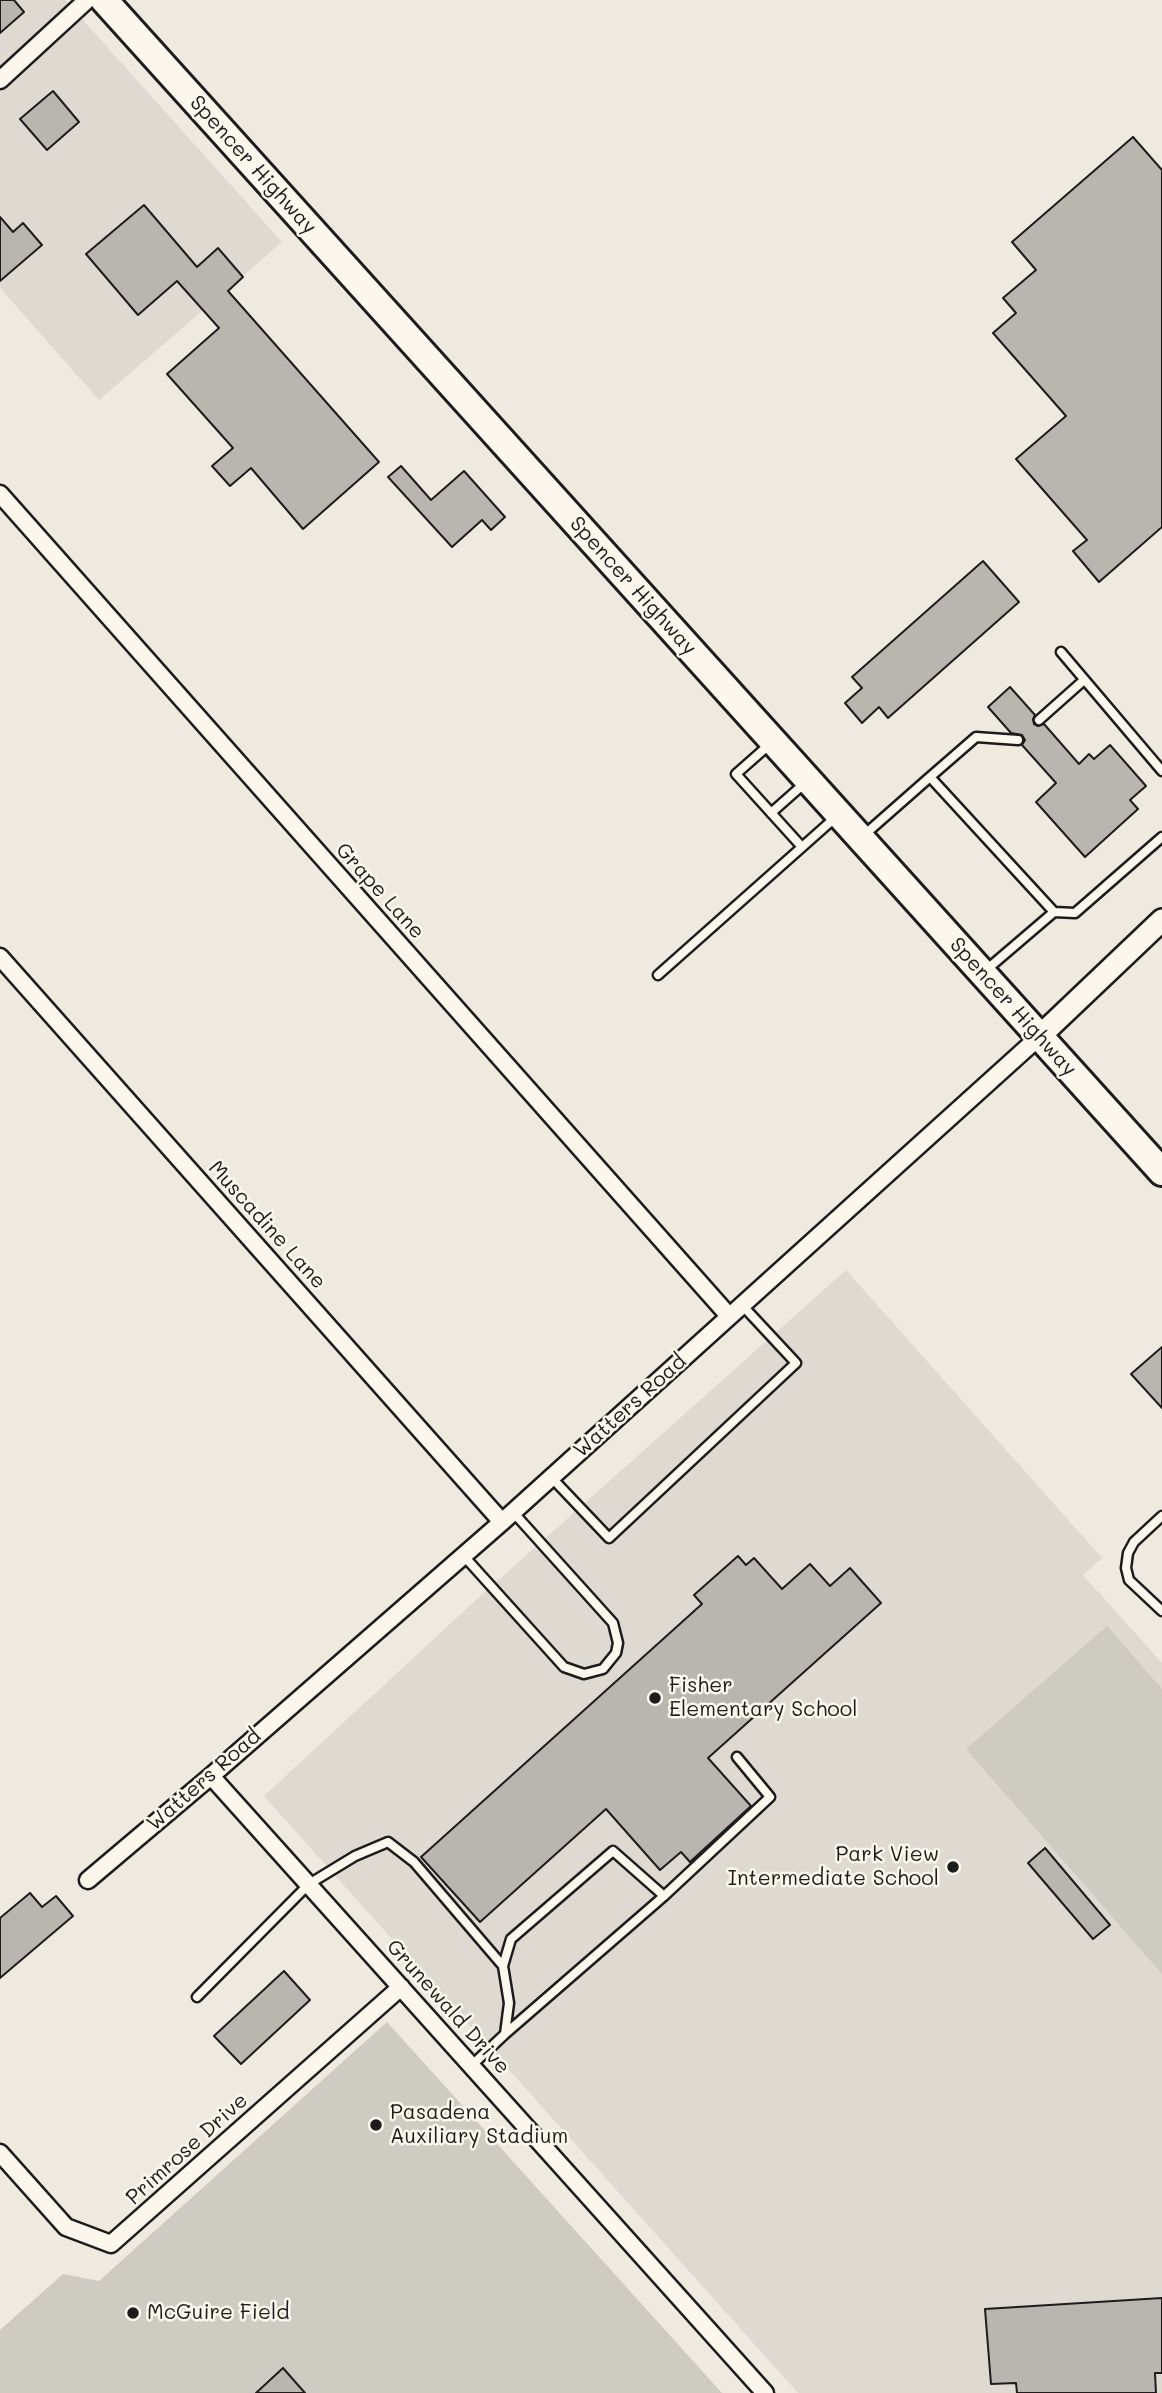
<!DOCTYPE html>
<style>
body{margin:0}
canvas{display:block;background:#eeeadf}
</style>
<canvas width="1162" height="2393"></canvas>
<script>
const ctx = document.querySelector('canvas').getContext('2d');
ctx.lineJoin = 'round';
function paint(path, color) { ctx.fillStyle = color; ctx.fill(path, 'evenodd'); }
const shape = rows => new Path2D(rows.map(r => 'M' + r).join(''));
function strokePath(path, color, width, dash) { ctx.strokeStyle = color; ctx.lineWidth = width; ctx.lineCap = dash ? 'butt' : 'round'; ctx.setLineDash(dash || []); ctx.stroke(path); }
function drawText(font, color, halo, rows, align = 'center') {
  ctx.font = font + ' Mali,sans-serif'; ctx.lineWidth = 5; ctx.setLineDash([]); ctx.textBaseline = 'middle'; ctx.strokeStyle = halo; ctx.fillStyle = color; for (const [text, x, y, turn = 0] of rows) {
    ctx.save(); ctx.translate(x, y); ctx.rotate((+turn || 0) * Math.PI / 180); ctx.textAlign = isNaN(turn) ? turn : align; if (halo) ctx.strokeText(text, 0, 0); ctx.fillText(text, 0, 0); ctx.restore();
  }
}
paint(shape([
 [0,0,65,0,282,242,99,400,0,288],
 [846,1270,1102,1558,1083,1575,1162,1663,1162,2393,798,2393,264,1796,476,1600]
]), '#dedad1');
paint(shape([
 [1107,1626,1162,1689,1162,1974,966,1749],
 [387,2022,722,2393,0,2393,0,2330,63,2274,99,2281]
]), '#ceccc2');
const building = shape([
 [0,0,14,0,24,12,0,33,0,0],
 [53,91,79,122,47,150,20,119,53,91],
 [1133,137,1162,170,1162,527,1099,582,1073,551,1087,540,1016,459,1066,416,993,333,1016,313,1003,298,1036,270,1012,242,1133,137],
 [144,205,197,267,218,248,243,277,228,291,379,462,303,529,251,468,230,486,212,466,233,448,167,374,219,328,177,281,138,315,86,254,144,205],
 [0,217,13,232,23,223,42,245,0,281,0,217],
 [401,466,431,500,464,471,505,517,491,530,482,520,452,547,388,477,401,466],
 [983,561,1019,602,888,718,879,707,862,723,845,703,862,688,852,677,983,561],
 [1010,687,1035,715,1033,719,1034,724,1038,726,1044,724,1079,764,1089,754,1094,759,1110,745,1146,786,1130,800,1138,809,1085,857,1036,802,1056,783,1022,745,1025,740,1022,735,1011,733,988,707,1010,687],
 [1162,1347,1162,1408,1131,1374,1162,1347],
 [738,1556,746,1565,754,1558,782,1589,810,1564,830,1586,850,1568,881,1603,708,1758,751,1806,690,1862,681,1852,660,1870,606,1809,480,1922,421,1857,702,1604,694,1595,738,1556],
 [1045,1848,1110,1925,1093,1939,1028,1863,1045,1848],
 [30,1893,42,1907,56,1896,73,1916,0,1978,0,1918,30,1893],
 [284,1971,310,2000,241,2064,214,2036,284,1971],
 [1162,2298,1162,2373,1155,2373,1156,2393,1017,2393,1016,2383,991,2384,985,2309,1162,2298],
 [283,2368,305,2393,256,2393,283,2368]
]);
paint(building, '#b9b6af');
strokePath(building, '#1c1c1c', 2);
const service = shape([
 [1061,652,1162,771],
 [1039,720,1084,680],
 [770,744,736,774,802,847],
 [930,777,976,737,1018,740],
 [771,813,806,782],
 [863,836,930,777,1054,912],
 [985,971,1054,912,1075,913,1162,837],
 [658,975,837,816],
 [551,1477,609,1538,796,1363,742,1305],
 [1162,1516,1134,1542,1128,1553,1126,1568,1129,1580,1162,1611],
 [463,1555,564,1667,584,1674,603,1669,616,1653,618,1643,613,1623,513,1512],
 [197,1997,309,1884,355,1856,388,1842,414,1862,503,1966],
 [505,2034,664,1896,770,1797,737,1757],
 [471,2066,505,2034,509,2003,503,1966,511,1939,613,1851,664,1896]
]);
const minor = shape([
 [0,80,87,0],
 [0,494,729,1316],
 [0,957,502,1522],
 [211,1776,765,2393],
 [88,1880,211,1776,502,1522,1040,1036],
 [0,2153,66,2227,111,2244,401,1987]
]);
const tertiary = shape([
 [1040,1036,1162,920]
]);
const primary = shape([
 [104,0,1162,1172]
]);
strokePath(service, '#1c1c1c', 13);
strokePath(minor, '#1c1c1c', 21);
strokePath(tertiary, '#1c1c1c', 26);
strokePath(primary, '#1c1c1c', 32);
strokePath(service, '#fbf7ec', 8);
strokePath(minor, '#fbf7ec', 16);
strokePath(tertiary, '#fbf7ec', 21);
strokePath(primary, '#fbf7ec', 26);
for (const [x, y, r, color] of [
 [655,1698,7,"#1c1c1c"],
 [953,1867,7,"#1c1c1c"],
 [376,2125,7,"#1c1c1c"],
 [133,2313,7,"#1c1c1c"]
]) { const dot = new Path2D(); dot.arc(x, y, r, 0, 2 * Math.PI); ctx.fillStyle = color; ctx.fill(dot); strokePath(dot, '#fbf7ec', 2.5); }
drawText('21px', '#1c1c1c', '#fbf7ec', [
 ["Spencer Highway",253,165,48],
 ["Spencer Highway",633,586,48],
 ["Grape Lane",380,891,48],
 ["Spencer Highway",1013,1007,48],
 ["Muscadine Lane",267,1225,48],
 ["Watters Road",630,1406,-42],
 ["Watters Road",204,1780,-41],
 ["Grunewald Drive",448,2007,48],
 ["Primrose Drive",187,2149,-42]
]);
drawText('21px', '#1c1c1c', '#fbf7ec', [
 ["Fisher",669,1686],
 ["Elementary School",669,1710],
 ["Park View",939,1855,"right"],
 ["Intermediate School",939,1879,"right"],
 ["Pasadena",390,2113],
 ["Auxiliary Stadium",390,2137],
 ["McGuire Field",147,2313]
], 'left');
</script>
